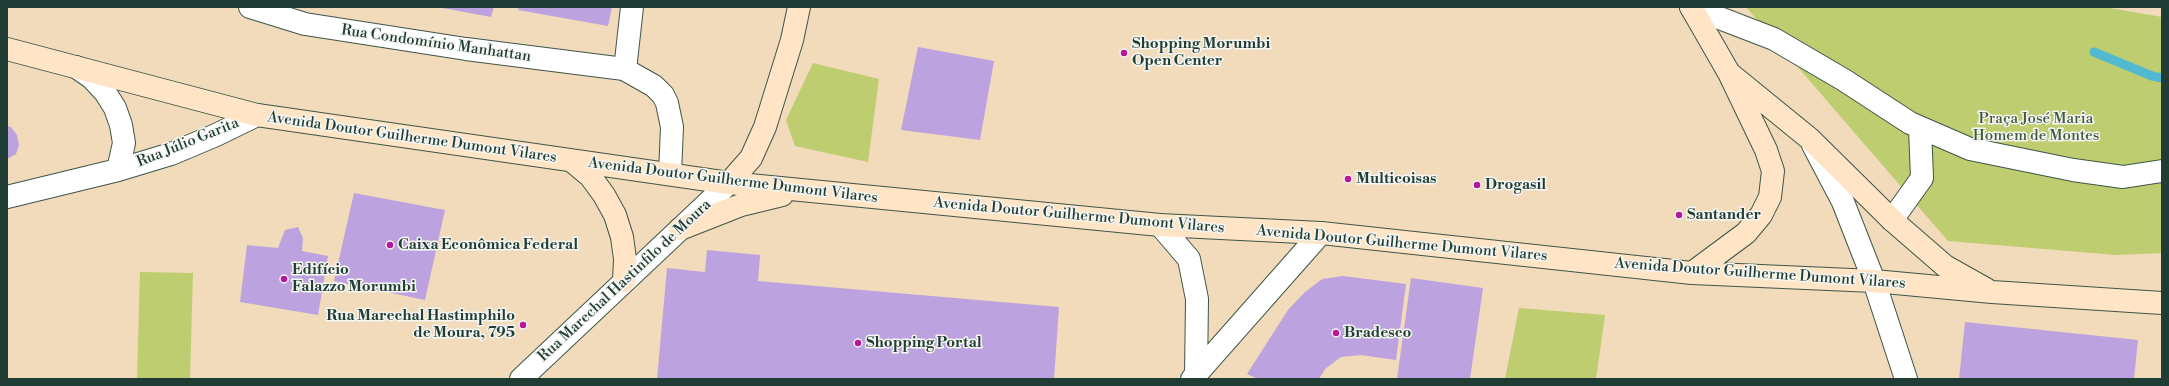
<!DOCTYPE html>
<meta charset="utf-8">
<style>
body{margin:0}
#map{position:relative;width:2169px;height:386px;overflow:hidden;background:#f1dbbb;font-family:"Libre Bodoni",serif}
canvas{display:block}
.frame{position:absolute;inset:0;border:8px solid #1f3d34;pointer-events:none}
</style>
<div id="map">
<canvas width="2169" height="386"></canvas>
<div class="frame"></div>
</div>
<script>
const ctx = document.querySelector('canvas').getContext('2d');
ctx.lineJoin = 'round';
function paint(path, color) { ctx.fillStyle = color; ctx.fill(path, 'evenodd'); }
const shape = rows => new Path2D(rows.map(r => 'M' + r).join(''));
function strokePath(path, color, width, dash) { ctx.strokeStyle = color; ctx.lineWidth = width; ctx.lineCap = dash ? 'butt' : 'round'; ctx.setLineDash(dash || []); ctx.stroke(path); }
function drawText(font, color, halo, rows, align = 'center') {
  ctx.font = font + ' "Libre Bodoni",serif'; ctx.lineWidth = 3; ctx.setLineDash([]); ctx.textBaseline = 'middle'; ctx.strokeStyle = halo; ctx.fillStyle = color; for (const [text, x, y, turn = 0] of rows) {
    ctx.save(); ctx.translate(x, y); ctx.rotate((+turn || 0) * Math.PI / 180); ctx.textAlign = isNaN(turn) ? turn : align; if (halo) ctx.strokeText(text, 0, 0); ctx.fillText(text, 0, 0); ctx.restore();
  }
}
paint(shape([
 [1746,7,2104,7,2162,17,2162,253,2116,255,1948,241],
 [813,63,879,79,868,162,795,146,786,120],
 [140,272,193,273,190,379,137,379],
 [1519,308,1605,315,1596,379,1505,379]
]), '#becd70');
strokePath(shape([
 [2094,52,2152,76,2162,78]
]), '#52b9d0', 9);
paint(shape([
 [437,7,494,7,491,17],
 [519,7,612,7,608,26,518,10],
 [918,47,994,61,980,140,901,130],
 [7,126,11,127,17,135,19,145,16,154,7,159],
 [354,193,445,210,425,300,334,281],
 [298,227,303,238,302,251,328,256,318,315,240,302,247,245,278,248,285,230],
 [707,250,760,255,758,281,1059,307,1054,379,657,379,667,268,705,272],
 [1343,276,1406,284,1396,360,1361,355,1341,357,1325,369,1319,379,1258,379,1247,374,1288,310,1304,293,1322,279],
 [1411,278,1483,288,1470,379,1397,379],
 [1965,322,2138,340,2134,379,1959,379]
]), '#bca2de');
const pedestrian = shape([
 [1691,7,1774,39,1844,80,1910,123,1970,149,2073,170,2123,177,2162,171],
 [1892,220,1922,178,1920,128]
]);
const minor = shape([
 [250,7,305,24,466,49,624,69,654,86,663,95,667,103,672,127,670,174],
 [76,67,92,78,105,92,115,108,121,125,124,143,118,170],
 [625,70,632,7],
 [7,197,118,170,171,154,216,135,257,115]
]);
const tertiary = shape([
 [1813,145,1843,202,1874,281,1906,379],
 [1160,225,1189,259,1197,299,1196,374],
 [521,379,729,183],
 [1192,379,1321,233]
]);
const secondary = shape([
 [1691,7,1729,73,1766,150,1773,171,1770,197,1761,215,1746,233,1692,273],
 [7,49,257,115,729,183,1160,225,1321,233,1692,273,1874,281,1992,292,2162,303],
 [1729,73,1810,139,1892,220,1945,266,1986,289],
 [572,161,590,176,604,195,615,215,622,237,625,259,624,281],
 [729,183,751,158,765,127,792,40,799,7],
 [680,229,741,205,782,195]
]);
strokePath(pedestrian, '#3e5548', 24);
strokePath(minor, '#3e5548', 24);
strokePath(tertiary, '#3e5548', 24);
strokePath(secondary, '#3e5548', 24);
strokePath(pedestrian, '#fff', 22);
strokePath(minor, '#fff', 22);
strokePath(tertiary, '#fff', 22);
strokePath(secondary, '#ffe4c6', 22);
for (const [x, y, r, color] of [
 [1124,53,4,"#b5179e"],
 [1348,179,4,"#b5179e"],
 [1477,185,4,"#b5179e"],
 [1679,215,4,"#b5179e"],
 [390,245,4,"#b5179e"],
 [284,279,4,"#b5179e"],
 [523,325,4,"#b5179e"],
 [1336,333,4,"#b5179e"],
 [858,343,4,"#b5179e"]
]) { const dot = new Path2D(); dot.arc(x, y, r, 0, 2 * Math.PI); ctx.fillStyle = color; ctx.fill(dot); strokePath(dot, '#f6f6f2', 1.5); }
drawText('15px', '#1f3d34', '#f6f6f2', [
 ["Rua Condomínio Manhattan",436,44,8],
 ["Avenida Doutor Guilherme Dumont Vilares",412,138,8],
 ["Rua Júlio Garita",188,143,-22],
 ["Avenida Doutor Guilherme Dumont Vilares",733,181,7],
 ["Avenida Doutor Guilherme Dumont Vilares",1079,216,5],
 ["Avenida Doutor Guilherme Dumont Vilares",1402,244,5],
 ["Avenida Doutor Guilherme Dumont Vilares",1760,274,4],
 ["Rua Marechal Hastinfilo de Moura",625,281,-43]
]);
drawText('bold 15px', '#1f3d34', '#f6f6f2', [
 ["Shopping Morumbi",1132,44],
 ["Open Center",1132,61],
 ["Multicoisas",1356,179],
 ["Drogasil",1485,185],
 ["Santander",1687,215],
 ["Caixa Econômica Federal",398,245],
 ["Edifício",292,270],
 ["Falazzo Morumbi",292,287],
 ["Rua Marechal Hastimphilo",515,316,"right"],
 ["de Moura, 795",515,333,"right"],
 ["Bradesco",1344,333],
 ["Shopping Portal",866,343]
], 'left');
drawText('15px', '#3f5a40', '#f6f6f2', [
 ["Praça José Maria",2036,119],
 ["Homem de Montes",2036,136]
]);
</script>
